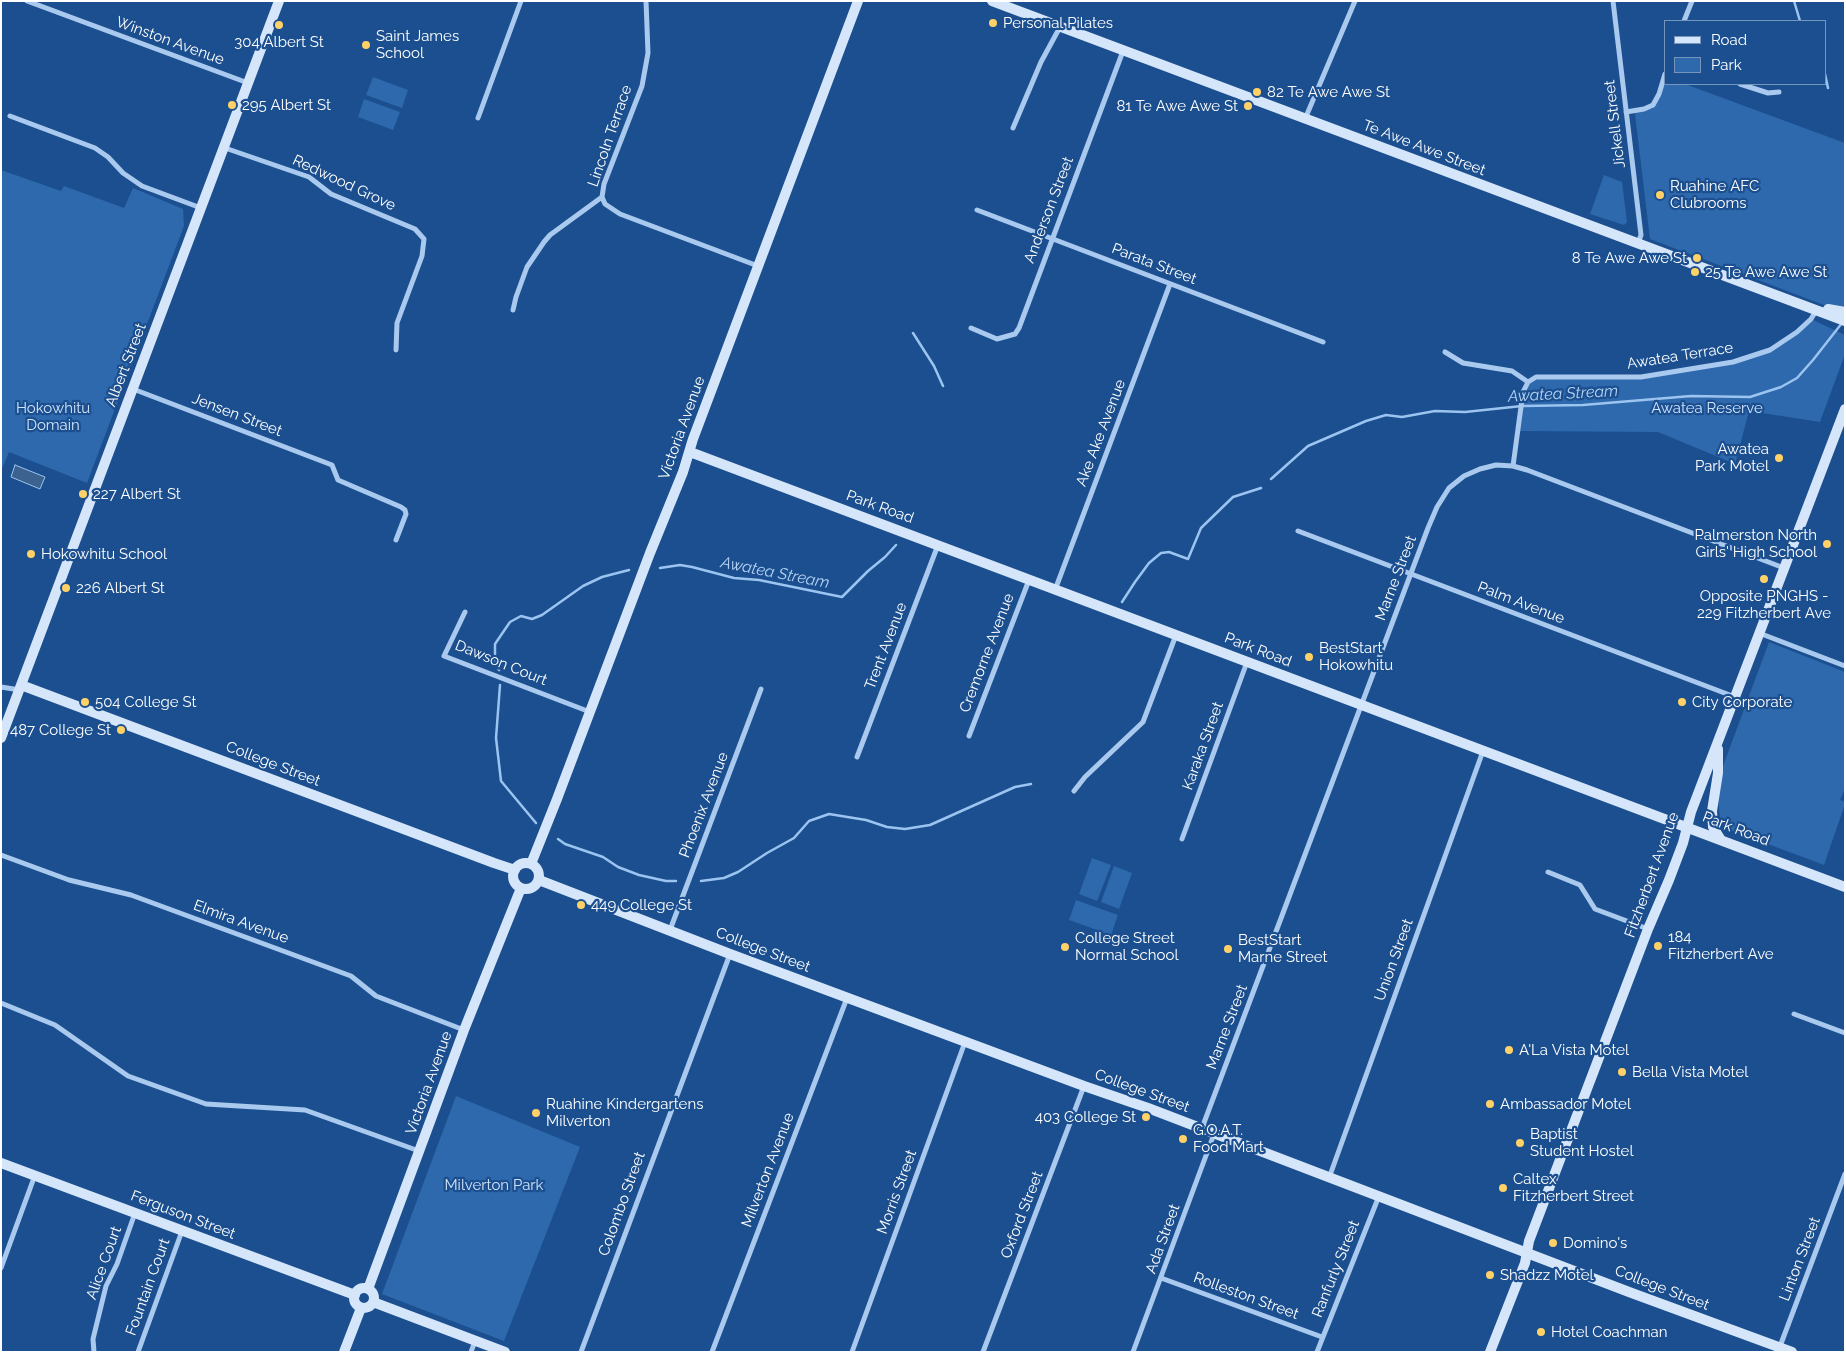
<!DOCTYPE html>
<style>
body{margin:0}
#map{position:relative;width:1846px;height:1353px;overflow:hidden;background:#1b4f8f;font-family:Raleway,sans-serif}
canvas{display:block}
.frame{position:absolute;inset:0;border:2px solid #fff;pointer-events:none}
.legend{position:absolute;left:1664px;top:20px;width:162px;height:65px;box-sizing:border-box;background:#1b4f8f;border:1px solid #7695bc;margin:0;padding:6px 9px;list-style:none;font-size:15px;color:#fff}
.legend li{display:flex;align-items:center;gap:10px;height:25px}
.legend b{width:25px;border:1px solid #7695bc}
</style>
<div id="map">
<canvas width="1846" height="1353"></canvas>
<div class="frame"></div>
<ul class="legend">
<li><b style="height:6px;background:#d6e6fa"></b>Road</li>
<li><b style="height:14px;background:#2e69ad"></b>Park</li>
</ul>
</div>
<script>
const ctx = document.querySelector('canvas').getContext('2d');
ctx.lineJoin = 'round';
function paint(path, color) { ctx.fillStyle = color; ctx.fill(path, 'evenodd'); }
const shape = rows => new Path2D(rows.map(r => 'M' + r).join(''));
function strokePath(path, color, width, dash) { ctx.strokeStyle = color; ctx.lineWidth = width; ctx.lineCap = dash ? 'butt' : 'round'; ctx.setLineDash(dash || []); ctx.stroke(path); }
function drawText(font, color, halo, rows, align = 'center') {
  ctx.font = font + ' Raleway,sans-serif'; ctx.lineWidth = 4.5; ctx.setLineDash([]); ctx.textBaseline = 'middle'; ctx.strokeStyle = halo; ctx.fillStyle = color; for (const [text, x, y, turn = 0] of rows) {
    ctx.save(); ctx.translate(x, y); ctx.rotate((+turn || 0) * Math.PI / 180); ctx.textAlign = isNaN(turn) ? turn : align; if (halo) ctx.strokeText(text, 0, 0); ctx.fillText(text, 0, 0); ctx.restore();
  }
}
paint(shape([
 [1665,76,1665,84,1685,84,1845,143,1845,313,1650,239,1635,114,1638,111,1650,108],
 [373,77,408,90,402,108,366,95],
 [364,99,400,112,393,130,358,117],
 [1,170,61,191,64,186,124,208,133,188,183,209,184,226,87,483,9,452,1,471],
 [1604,175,1622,182,1627,222,1624,225,1590,214],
 [1811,319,1845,335,1845,354,1820,422,1749,411,1735,464,1658,432,1518,431,1522,406,1528,382,1536,377,1641,377,1733,362,1770,350],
 [1769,642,1845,672,1845,788,1840,800,1845,802,1845,804,1824,865,1725,828,1720,820,1718,794,1723,766],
 [1092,858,1111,865,1097,901,1079,894],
 [1114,866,1132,873,1119,909,1101,902],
 [1076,900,1118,915,1111,935,1069,920],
 [456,1096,580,1147,504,1341,382,1294]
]), '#2e69ad');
const water = shape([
 [15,465,45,477,40,489,11,477,15,465]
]);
paint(water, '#3c6290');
strokePath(water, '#9cc4f0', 1);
strokePath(shape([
 [1794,1,1800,21],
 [1825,74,1828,88],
 [913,333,934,366,943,386],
 [1271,479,1308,446,1366,421,1386,415,1402,417,1435,411,1465,412,1522,406,1583,405,1691,396,1750,397,1781,387,1797,378,1813,360,1842,323],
 [660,568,680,565,692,567,734,578,759,580,842,597,868,571,885,557,896,545],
 [1122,602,1135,582,1149,563,1161,553,1169,552,1188,559,1201,528,1233,497,1261,488],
 [499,670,495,659,495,644,510,622,521,616,532,619,542,615,583,586,602,577,629,570],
 [500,685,496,738,501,781,536,823],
 [558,839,565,844,603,857,618,867,639,875,666,881,676,881],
 [701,881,724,878,738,872,767,853,794,838,809,821,829,814,866,820,887,827,905,829,930,825,1015,787,1031,784]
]), '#9cc4f0', 2.5);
strokePath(shape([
 [27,1,248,83],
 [646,1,648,53,642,86,604,184,602,197,605,204,620,214,758,266],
 [1613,1,1641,235,1638,243],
 [1684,21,1692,1],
 [1740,84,1768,93,1779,92],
 [1626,112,1644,109,1653,105,1659,94,1665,74],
 [10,116,95,148,108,157,123,173,142,186,201,208],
 [478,118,521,1],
 [1305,119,1355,1],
 [1013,128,1041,62,1060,27],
 [225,148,309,177,331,194,415,229,424,239,422,256,397,323,396,350],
 [977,210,1323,342],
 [513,310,516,297,527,267,544,242,550,235,602,197],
 [971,328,997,339,1015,334,1019,328,1123,51],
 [1445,352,1463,363,1512,371,1528,382],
 [133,389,332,465,338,480,401,507,405,510,406,514,396,540],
 [1513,466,1523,392,1528,382,1536,377,1641,377,1733,362,1770,350,1797,332,1811,319,1816,311],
 [1298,531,1735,697],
 [1055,590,1170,284],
 [465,612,444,656,590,712],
 [1759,633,1845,666],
 [1,687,20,690],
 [969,736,1029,580],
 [857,757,938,545],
 [1074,791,1085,777,1143,722,1176,635],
 [1182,839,1247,662],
 [1,855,69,880,131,895,351,976,376,996,464,1030],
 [1548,872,1580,885,1595,909,1648,929],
 [670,930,761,689],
 [1,1003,55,1025,128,1076,206,1104,305,1110,419,1151],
 [1794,1014,1845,1033],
 [1202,1128,1428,528,1437,507,1449,488,1464,476,1480,469,1496,465,1513,466,1527,470,1784,568],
 [1329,1178,1483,751],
 [1,1268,35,1175],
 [1161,1278,1322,1337],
 [1779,1349,1845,1174],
 [94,1352,93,1339,106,1286,117,1264,135,1213],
 [138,1352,182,1231],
 [471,1352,475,1341],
 [581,1352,730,954],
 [712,1352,847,998],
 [852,1352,965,1042],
 [983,1352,1084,1086],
 [1133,1352,1214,1134],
 [1317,1352,1379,1196]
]), '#a9c9ee', 5);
strokePath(shape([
 [992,1,1845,321],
 [1828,309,1845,312],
 [690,452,1845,887],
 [21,685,494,863,515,870],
 [1,738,279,1],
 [1718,749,1718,773,1712,811,1713,827,1721,840],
 '513 876a13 13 0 1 1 26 0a13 13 0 1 1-26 0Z',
 [531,864,557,799,650,553,683,472,693,439,858,1],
 [539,880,730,954,1084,1086,1148,1108,1629,1292,1792,1352],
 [1,1163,355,1295],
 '354 1298a10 10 0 1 1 20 0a10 10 0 1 1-20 0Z',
 [368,1289,464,1030,521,888],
 [373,1302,505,1352],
 [344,1352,361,1308],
 [1490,1352,1525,1263,1529,1241,1648,929,1669,880,1683,843,1691,812,1845,409]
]), '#d6e6fa', 10);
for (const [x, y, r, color] of [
 [993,23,5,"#ffd166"],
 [279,25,5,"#ffd166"],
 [366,45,5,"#ffd166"],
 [1257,92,5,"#ffd166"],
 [232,105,5,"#ffd166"],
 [1248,106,5,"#ffd166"],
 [1660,195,5,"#ffd166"],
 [1697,258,5,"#ffd166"],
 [1695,272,5,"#ffd166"],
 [1779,458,5,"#ffd166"],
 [83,494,5,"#ffd166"],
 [1827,544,5,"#ffd166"],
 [31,554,5,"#ffd166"],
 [1764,579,5,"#ffd166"],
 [66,588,5,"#ffd166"],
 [1309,657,5,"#ffd166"],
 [85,702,5,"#ffd166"],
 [1682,702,5,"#ffd166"],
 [121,730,5,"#ffd166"],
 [581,905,5,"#ffd166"],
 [1658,946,5,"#ffd166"],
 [1065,947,5,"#ffd166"],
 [1228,949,5,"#ffd166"],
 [1509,1050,5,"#ffd166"],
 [1622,1072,5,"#ffd166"],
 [1490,1104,5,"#ffd166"],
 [536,1113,5,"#ffd166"],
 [1146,1117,5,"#ffd166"],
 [1183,1139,5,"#ffd166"],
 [1520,1143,5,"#ffd166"],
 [1503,1188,5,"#ffd166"],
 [1553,1243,5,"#ffd166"],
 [1490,1275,5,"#ffd166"],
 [1541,1332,5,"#ffd166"]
]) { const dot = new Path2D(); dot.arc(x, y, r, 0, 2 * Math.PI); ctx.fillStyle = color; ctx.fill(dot); strokePath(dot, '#1b4f8f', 2); }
drawText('15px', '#fff', '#1b4f8f', [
 ["Personal Pilates",1003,23],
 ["Saint James",376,36],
 ["School",376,53],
 ["304 Albert St",279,42,"center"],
 ["82 Te Awe Awe St",1267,92],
 ["295 Albert St",242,105],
 ["81 Te Awe Awe St",1238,106,"right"],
 ["Ruahine AFC",1670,186],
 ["Clubrooms",1670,203],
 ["8 Te Awe Awe St",1687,258,"right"],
 ["25 Te Awe Awe St",1705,272],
 ["Awatea",1769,449,"right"],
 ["Park Motel",1769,466,"right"],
 ["227 Albert St",93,494],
 ["Palmerston North",1817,535,"right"],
 ["Girls' High School",1817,552,"right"],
 ["Hokowhitu School",41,554],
 ["226 Albert St",76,588],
 ["Opposite PNGHS -",1764,596,"center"],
 ["229 Fitzherbert Ave",1764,613,"center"],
 ["BestStart",1319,648],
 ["Hokowhitu",1319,665],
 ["504 College St",95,702],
 ["City Corporate",1692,702],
 ["487 College St",111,730,"right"],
 ["449 College St",591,905],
 ["184",1668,937],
 ["Fitzherbert Ave",1668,954],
 ["College Street",1075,938],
 ["Normal School",1075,955],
 ["BestStart",1238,940],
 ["Marne Street",1238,957],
 ["A'La Vista Motel",1519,1050],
 ["Bella Vista Motel",1632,1072],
 ["Ruahine Kindergartens",546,1104],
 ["Milverton",546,1121],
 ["Ambassador Motel",1500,1104],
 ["403 College St",1136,1117,"right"],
 ["G.O.A.T.",1193,1130],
 ["Food Mart",1193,1147],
 ["Baptist",1530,1134],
 ["Student Hostel",1530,1151],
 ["Caltex",1513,1179],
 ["Fitzherbert Street",1513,1196],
 ["Domino's",1563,1243],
 ["Shadzz Motel",1500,1275],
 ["Hotel Coachman",1551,1332]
], 'left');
drawText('15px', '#fff', '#1b4f8f', [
 ["Winston Avenue",170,41,20],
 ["Jickell Street",1615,124,-97],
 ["Lincoln Terrace",610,136,-71],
 ["Te Awe Awe Street",1424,148,21],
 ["Redwood Grove",344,183,25],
 ["Anderson Street",1049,210,-69],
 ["Parata Street",1154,264,21],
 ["Awatea Terrace",1680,356,-9],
 ["Albert Street",126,365,-69],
 ["Jensen Street",237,415,21],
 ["Victoria Avenue",682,428,-70],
 ["Ake Ake Avenue",1101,433,-69],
 ["Park Road",880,507,20],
 ["Marne Street",1396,578,-69],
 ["Palm Avenue",1521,603,21],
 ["Trent Avenue",886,646,-69],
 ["Park Road",1258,650,21],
 ["Cremorne Avenue",987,653,-69],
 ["Dawson Court",501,663,22],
 ["Karaka Street",1203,746,-70],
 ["College Street",273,764,21],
 ["Phoenix Avenue",704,805,-69],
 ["Park Road",1736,829,21],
 ["Fitzherbert Avenue",1652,875,-70],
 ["Elmira Avenue",241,922,20],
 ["College Street",763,950,21],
 ["Union Street",1394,960,-70],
 ["Marne Street",1227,1027,-69],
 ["Victoria Avenue",429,1083,-70],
 ["College Street",1142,1091,20],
 ["Milverton Avenue",768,1170,-69],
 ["Morris Street",897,1192,-70],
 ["Colombo Street",622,1204,-70],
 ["Ferguson Street",183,1215,21],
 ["Oxford Street",1022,1215,-69],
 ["Ada Street",1163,1239,-70],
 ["Linton Street",1800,1259,-69],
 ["Alice Court",104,1263,-70],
 ["Ranfurly Street",1336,1269,-68],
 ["Fountain Court",148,1287,-70],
 ["College Street",1662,1288,21],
 ["Rolleston Street",1246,1296,20]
]);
drawText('15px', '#cfe3fa', '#1b4f8f', [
 ["Hokowhitu",53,408],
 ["Domain",53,425],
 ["Awatea Reserve",1707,408],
 ["Milverton Park",494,1185]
]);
drawText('italic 16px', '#b5d3f5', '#1b4f8f', [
 ["Awatea Stream",1563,394,-3],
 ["Awatea Stream",775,573,11]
]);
</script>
